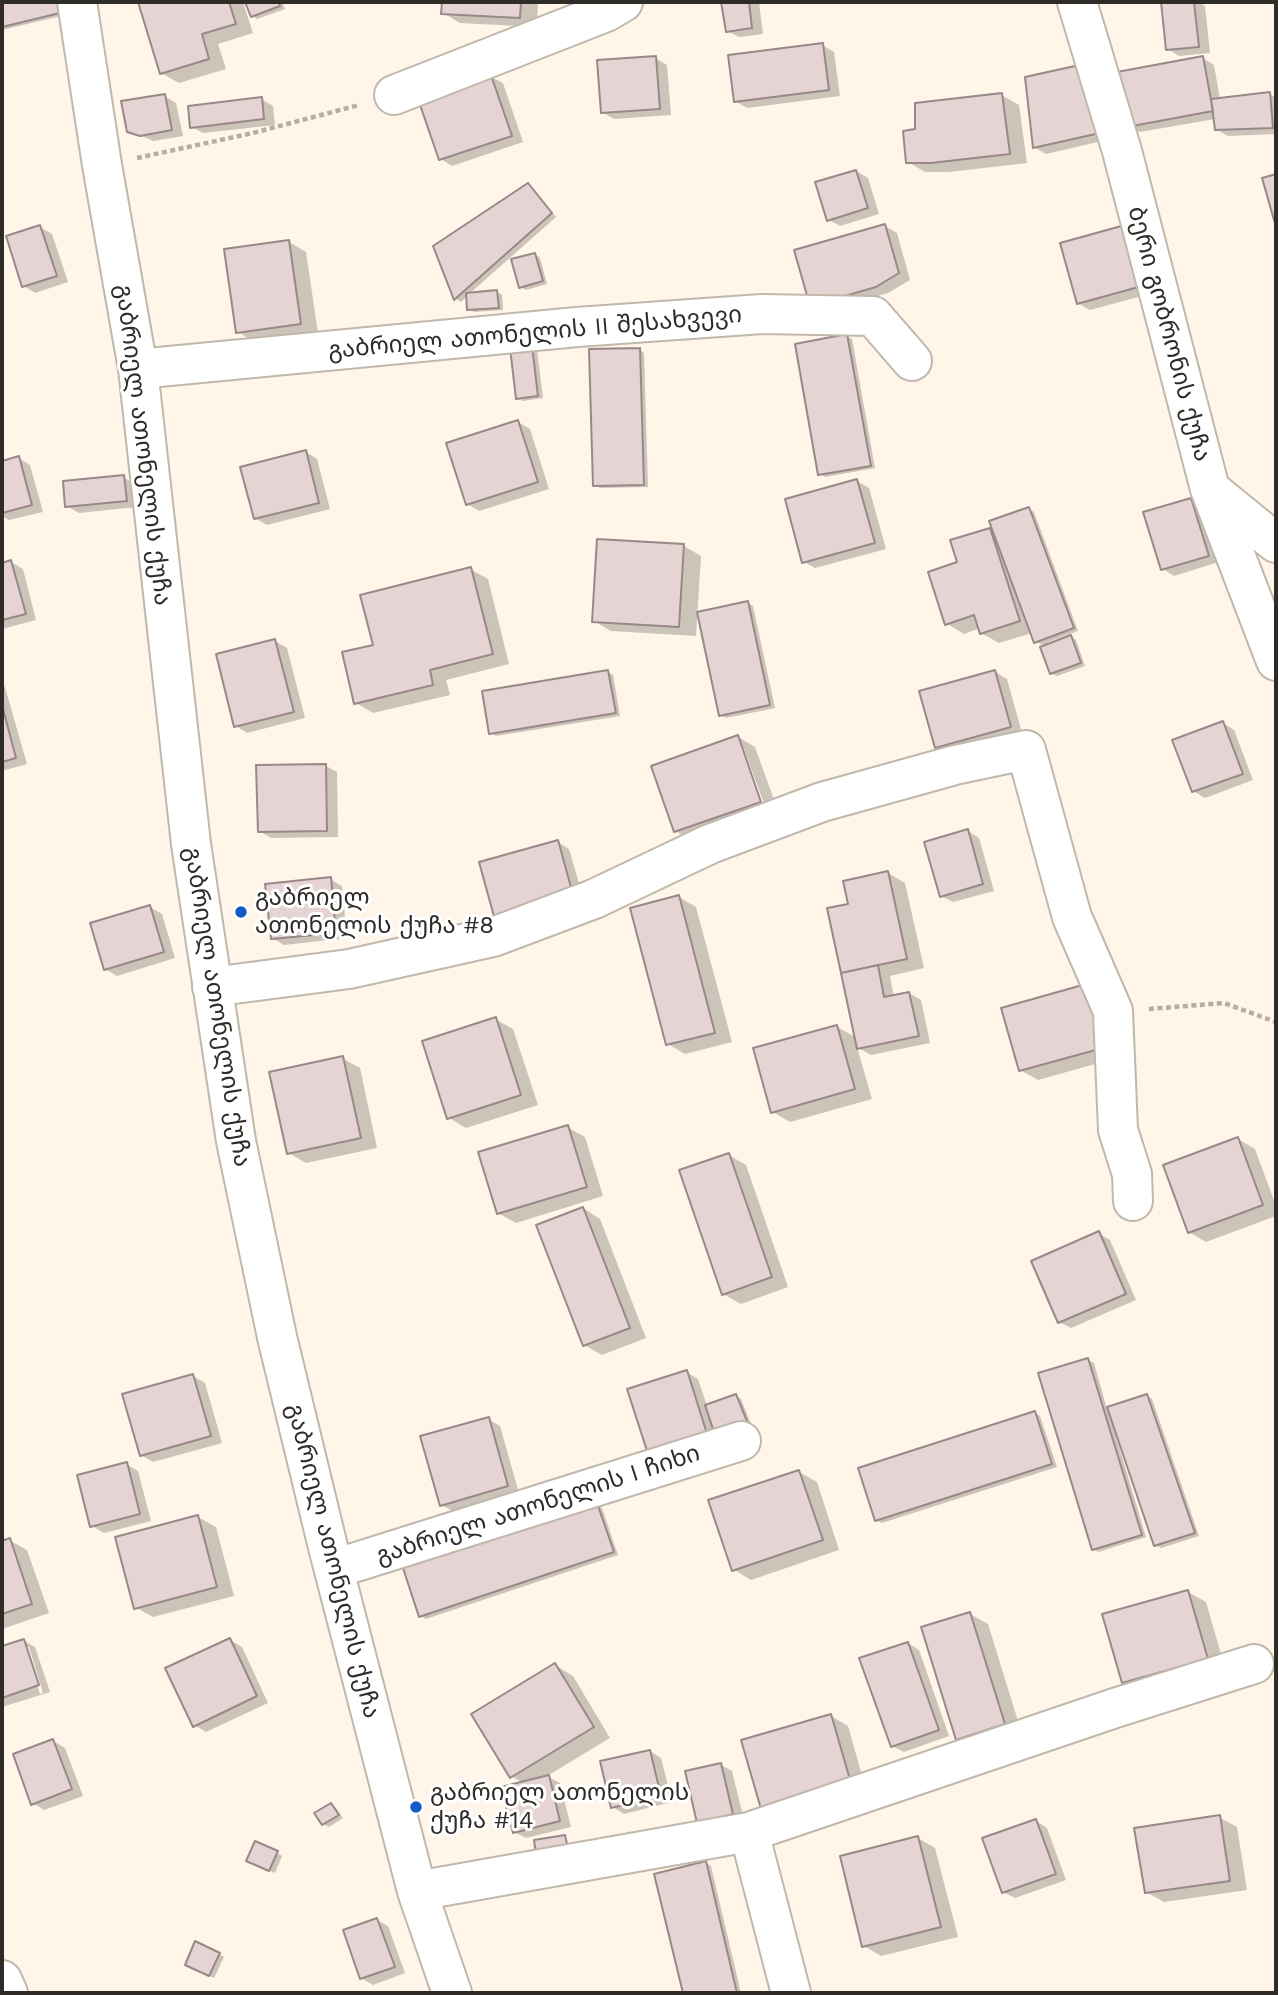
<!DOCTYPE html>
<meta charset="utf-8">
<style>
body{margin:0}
#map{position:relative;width:1278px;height:1995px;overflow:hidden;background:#fff5e8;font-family:"Work Sans",sans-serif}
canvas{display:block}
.frame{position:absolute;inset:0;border:4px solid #2f2b27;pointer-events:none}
</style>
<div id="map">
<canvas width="1278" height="1995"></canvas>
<div class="frame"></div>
</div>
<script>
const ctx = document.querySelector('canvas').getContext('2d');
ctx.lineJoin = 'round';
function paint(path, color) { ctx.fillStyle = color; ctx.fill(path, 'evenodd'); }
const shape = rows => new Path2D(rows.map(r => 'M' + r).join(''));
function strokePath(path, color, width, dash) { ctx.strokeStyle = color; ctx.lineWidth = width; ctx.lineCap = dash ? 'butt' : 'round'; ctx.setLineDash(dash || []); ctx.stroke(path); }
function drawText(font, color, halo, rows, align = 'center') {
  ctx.font = font + ' "Work Sans","Noto Sans Georgian",sans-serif'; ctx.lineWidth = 6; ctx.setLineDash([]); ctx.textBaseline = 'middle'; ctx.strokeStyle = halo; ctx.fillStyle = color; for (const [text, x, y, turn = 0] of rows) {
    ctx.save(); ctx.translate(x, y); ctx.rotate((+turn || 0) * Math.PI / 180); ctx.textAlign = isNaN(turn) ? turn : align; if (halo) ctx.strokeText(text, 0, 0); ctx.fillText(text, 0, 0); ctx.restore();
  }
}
paint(shape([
 [2,2,61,2,65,15,2,30],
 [139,2,243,2,253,33,218,44,226,69,179,83,161,73],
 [247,2,282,2,285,9,257,19,252,16],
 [443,2,538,2,537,27,460,23,443,13],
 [723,2,759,2,763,34,739,37,727,31],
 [1163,2,1198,2,1205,6,1210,53,1179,56,1168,49],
 [822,45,834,52,840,96,747,108,735,101],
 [655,58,667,65,671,115,614,119,602,112],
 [1203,58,1214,65,1220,99,1270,94,1276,98,1276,134,1228,136,1216,129,1215,119,1140,132,1128,126],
 [1095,72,1111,139,1046,154,1034,147],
 [491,77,503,83,523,142,452,166,441,159],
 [1001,95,1019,105,1027,163,949,172,925,172,908,162,916,131],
 [164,96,176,103,183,136,153,141,128,130],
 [261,99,273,106,275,125,203,133,192,127],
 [856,171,868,178,879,214,840,226,829,220],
 [528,185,533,188,556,217,468,295,497,292,502,295,503,310,474,312,469,309,468,295,461,302,456,299,435,247],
 [885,226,897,233,910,280,888,293,823,312],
 [40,227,52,234,68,282,35,293,24,286],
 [289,242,306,252,318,333,255,342,238,332],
 [1062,244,1153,293,1090,310,1078,303],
 [535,254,540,258,547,284,526,290,520,287],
 [847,336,852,339,875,468,825,477,820,474],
 [511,341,536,342,543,398,523,401,517,397],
 [639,350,644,353,648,487,600,488,595,485],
 [518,422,530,429,549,489,479,511,467,504],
 [306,452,317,459,330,509,267,525,255,518],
 [19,458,30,465,43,512,9,520,2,516,2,462],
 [123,477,135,484,137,507,79,513,67,506],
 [857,481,869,488,886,549,815,568,804,562],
 [1191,500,1203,507,1219,562,1174,576,1163,569],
 [1029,509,1034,512,1078,631,1048,642,1049,645,1071,637,1076,640,1085,666,1057,676,1051,673,1045,647,1036,641,1032,633,999,643,981,633,980,628,964,634,946,623,959,563,990,530,996,533],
 [599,541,684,546,701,556,696,636,611,631,594,621],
 [11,562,23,569,36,620,2,629,2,565],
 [470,569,488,579,509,664,446,680,450,695,373,713,356,703,375,646],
 [748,603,753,606,775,708,726,718,720,715],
 [275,641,287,648,305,718,247,733,236,726],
 [608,672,613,675,620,716,496,736,491,733],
 [995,672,1007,679,1022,733,948,754,937,747],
 [2,677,27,764,2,771],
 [1223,723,1234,730,1253,780,1205,798,1193,791],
 [738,737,755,747,778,811,693,841,675,831],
 [741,749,744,749,766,809,762,811],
 [326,766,337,772,338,837,271,838,259,831],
 [968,831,979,838,994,891,953,902,941,896],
 [558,842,569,849,585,904,508,926],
 [888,873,905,883,924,968,890,976,894,997,909,993,921,1000,930,1043,871,1055,857,1047,872,1099,790,1122,773,1112,837,1027,857,1038,850,905],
 [330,879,342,886,347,938,284,945,272,938],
 [679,897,696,907,732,1042,685,1054,668,1044],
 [150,907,162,914,175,958,117,976,105,969],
 [1086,986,1120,1057,1038,1080,1020,1070],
 [495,1019,513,1029,538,1105,466,1128,449,1118],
 [342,1058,360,1068,377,1148,306,1163,289,1153],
 [567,1127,585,1137,603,1196,516,1223,498,1213],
 [1238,1139,1255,1149,1276,1206,1276,1216,1206,1242,1189,1232],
 [729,1155,746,1165,788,1287,741,1304,723,1294],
 [583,1208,600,1219,646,1338,602,1355,584,1345],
 [1098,1233,1110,1240,1136,1300,1071,1328,1059,1322],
 [1088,1360,1094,1363,1107,1409,1147,1396,1152,1399,1199,1536,1161,1548,1156,1545,1118,1432,1115,1433,1146,1537,1098,1552,1093,1549],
 [686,1372,698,1379,707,1406,736,1396,741,1399,753,1429,662,1462],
 [193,1376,205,1383,222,1443,153,1462,141,1455],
 [1035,1413,1040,1416,1057,1467,882,1523,876,1520],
 [488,1419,500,1426,519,1493,453,1511,441,1505],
 [126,1464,138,1471,151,1521,104,1533,92,1526],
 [799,1472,817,1482,839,1550,751,1580,733,1569],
 [597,1505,602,1508,618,1555,426,1619,421,1616],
 [198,1517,216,1527,234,1596,153,1617,135,1607],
 [9,1540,27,1550,49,1613,2,1629,2,1542],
 [1188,1592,1206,1602,1225,1668,1141,1692,1124,1682],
 [970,1614,988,1624,1022,1734,975,1749,957,1738],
 [230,1640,242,1647,268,1703,206,1732,194,1725],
 [24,1641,35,1647,50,1692,2,1707,2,1648],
 [25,1647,29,1647,43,1693,40,1694],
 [908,1643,919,1650,949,1736,904,1752,892,1746],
 [555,1665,573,1676,610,1738,547,1776,560,1783,571,1827,526,1838,514,1832,523,1783,511,1776],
 [831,1716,848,1726,867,1793,780,1818],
 [53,1741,65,1748,83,1796,44,1810,33,1803],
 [650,1751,661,1758,672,1802,624,1814,613,1807],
 [721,1765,732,1771,744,1820,698,1822],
 [331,1805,336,1808,343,1818,329,1827,323,1824],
 [1219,1817,1237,1827,1247,1890,1164,1902,1146,1892],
 [1036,1821,1047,1828,1066,1880,1015,1898,1003,1892],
 [918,1838,935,1848,958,1937,881,1956,864,1946],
 [277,1853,282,1856,275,1873,253,1864],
 [706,1863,711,1866,741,1993,685,1993,657,1875],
 [377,1920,388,1926,405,1973,373,1985,361,1978],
 [219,1954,224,1957,214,1978,192,1967]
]), '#0003');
const building = shape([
 [2,2,58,2,60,13,2,27,2,2],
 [138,2,229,2,236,24,202,34,209,59,160,74,138,2],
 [245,2,279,2,280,6,251,17,245,2],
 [442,2,521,2,520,18,441,14,442,2],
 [721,2,749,2,752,28,726,32,721,2],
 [1161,2,1194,2,1199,47,1166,50,1161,2],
 [823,43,829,90,734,102,728,55,823,43],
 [656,56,660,109,601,113,597,60,656,56],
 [1203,56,1213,111,1127,127,1117,72,1203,56],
 [1084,64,1100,133,1033,148,1025,77,1084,64],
 [491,75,512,136,439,160,418,99,491,75],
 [1270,92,1273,128,1215,130,1211,99,1270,92],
 [1002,93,1010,154,931,163,906,163,903,131,915,129,915,103,1002,93],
 [165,94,172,130,140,136,127,132,121,101,165,94],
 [262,97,264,119,190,128,188,106,262,97],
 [856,170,868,208,827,221,815,182,856,170],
 [1276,174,1276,227,1262,178,1276,174],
 [528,183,552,213,454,300,433,246,528,183],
 [885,224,899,273,876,287,810,306,794,250,885,224],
 [40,225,57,276,22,287,6,236,40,225],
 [1125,225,1142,286,1077,304,1060,243,1125,225],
 [289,240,301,324,236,333,224,249,289,240],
 [535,253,543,281,519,288,511,259,535,253],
 [497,290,499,308,467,310,466,293,497,290],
 [847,334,871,466,818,475,795,344,847,334],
 [531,337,538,396,516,399,509,339,531,337],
 [640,348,644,485,593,486,589,349,640,348],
 [518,420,538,482,466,505,446,443,518,420],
 [306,450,319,503,254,519,240,467,306,450],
 [19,456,32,505,2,513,2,461,19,456],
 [124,475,127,501,65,507,63,481,124,475],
 [857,479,875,543,802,563,785,499,857,479],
 [1191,498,1209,556,1161,570,1143,512,1191,498],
 [1029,507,1074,628,1034,643,989,521,1029,507],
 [990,528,1020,621,980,634,974,615,945,625,928,572,957,562,950,540,990,528],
 [597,539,684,544,679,627,592,622,597,539],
 [11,560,26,614,2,620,2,563,11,560],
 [471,567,493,654,430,670,433,685,354,704,342,652,373,645,360,595,471,567],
 [748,601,770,705,719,716,697,612,748,601],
 [1071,635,1081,663,1050,674,1040,647,1071,635],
 [275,639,294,712,234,727,216,654,275,639],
 [608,670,616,713,489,734,482,691,608,670],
 [995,670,1011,727,935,748,919,691,995,670],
 [2,705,16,758,2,762,2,705],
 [1223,721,1243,774,1192,792,1172,740,1223,721],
 [738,735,761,802,674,832,651,766,738,735],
 [326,764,327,831,258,832,256,765,326,764],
 [968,829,983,884,940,897,924,842,968,829],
 [558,840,574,898,495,920,479,862,558,840],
 [888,871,907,959,841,973,827,908,848,904,843,881,888,871],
 [331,877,336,933,271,939,265,884,331,877],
 [679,895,715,1033,666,1045,630,908,679,895],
 [150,905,164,952,104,970,90,923,150,905],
 [878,965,884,997,909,992,919,1036,857,1049,841,973,878,965],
 [1086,984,1103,1048,1019,1071,1001,1008,1086,984],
 [496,1017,521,1095,447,1119,422,1041,496,1017],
 [837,1025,855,1089,771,1113,753,1048,837,1025],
 [343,1056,361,1138,287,1154,269,1072,343,1056],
 [568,1125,587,1187,497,1214,478,1152,568,1125],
 [1238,1137,1263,1205,1188,1233,1163,1165,1238,1137],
 [729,1153,772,1277,722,1295,679,1170,729,1153],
 [583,1207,630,1328,583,1346,536,1225,583,1207],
 [1099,1231,1126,1294,1058,1323,1031,1261,1099,1231],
 [1088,1358,1142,1535,1092,1550,1038,1373,1088,1358],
 [687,1370,708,1437,649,1457,627,1389,687,1370],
 [193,1374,211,1436,140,1456,122,1394,193,1374],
 [736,1394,749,1426,716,1438,705,1405,736,1394],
 [1147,1394,1195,1533,1154,1546,1107,1407,1147,1394],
 [1035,1411,1052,1464,875,1521,858,1468,1035,1411],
 [489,1417,508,1486,440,1506,420,1436,489,1417],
 [127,1462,140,1514,90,1527,77,1475,127,1462],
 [799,1470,823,1540,732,1571,708,1500,799,1470],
 [597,1503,614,1552,419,1617,403,1568,597,1503],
 [198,1515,217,1587,134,1609,115,1537,198,1515],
 [10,1538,32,1604,2,1614,2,1541,10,1538],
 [1188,1590,1208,1659,1122,1683,1102,1614,1188,1590],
 [970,1612,1005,1724,956,1740,921,1627,970,1612],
 [230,1638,257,1696,193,1727,165,1668,230,1638],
 [24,1639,39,1685,2,1698,2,1646,24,1639],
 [908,1642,939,1730,891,1747,859,1658,908,1642],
 [555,1663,594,1727,510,1778,471,1714,555,1663],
 [831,1714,851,1783,761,1809,741,1740,831,1714],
 [53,1739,72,1789,31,1805,13,1754,53,1739],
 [650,1750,661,1796,611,1808,600,1761,650,1750],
 [721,1763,733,1814,697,1823,685,1771,721,1763],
 [549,1775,560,1821,513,1833,501,1787,549,1775],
 [331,1803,339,1815,322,1825,314,1813,331,1803],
 [1220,1815,1230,1881,1145,1893,1134,1828,1220,1815],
 [1036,1819,1056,1874,1002,1893,982,1838,1036,1819],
 [565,1835,568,1849,536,1855,534,1840,565,1835],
 [918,1836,941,1927,862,1947,840,1856,918,1836],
 [255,1841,278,1851,269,1871,246,1861,255,1841],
 [706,1861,737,1993,683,1993,654,1874,706,1861],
 [377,1918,395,1967,360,1979,343,1930,377,1918],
 [195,1941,220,1953,209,1976,185,1965,195,1941]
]);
paint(building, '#e5d4d3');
strokePath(building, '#988', 2);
const minor = shape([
 [77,2,102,165,138,369,191,844,236,1141,277,1337,328,1547,417,1891,452,1993],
 [1077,2,1122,151,1210,489,1276,661],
 [394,95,606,12,623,2],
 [138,369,577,327,762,314,873,316,912,361],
 [1211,490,1276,543],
 [212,987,349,969,493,937,594,899,710,844,822,802,955,765,1026,750,1072,917,1113,1011,1118,1130,1132,1174,1133,1201],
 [334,1569,741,1441],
 [749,1832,791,1993],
 [417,1891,749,1832,1115,1708,1254,1664],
 [2,1980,8,1993]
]);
strokePath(minor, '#c1b8ac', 42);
strokePath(shape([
 [137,158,253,133,359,105],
 [1149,1009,1224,1003,1276,1022]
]), '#b6aea5', 4.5, [5, 3.5]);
strokePath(minor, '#fff', 38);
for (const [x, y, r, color] of [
 [241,912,7,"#125bc6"],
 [416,1807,7,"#125bc6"]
]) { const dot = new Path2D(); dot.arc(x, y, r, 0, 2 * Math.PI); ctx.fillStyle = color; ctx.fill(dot); strokePath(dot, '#fff', 2.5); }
drawText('24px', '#2f2b27', '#fff', [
 ["გაბრიელ ათონელის II შესახვევი",535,333,-5],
 ["ბერი გობრონის ქუჩა",1169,334,75],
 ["გაბრიელ ათონელის ქუჩა",143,445,83],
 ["გაბრიელ ათონელის ქუჩა",217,1007,81],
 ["გაბრიელ ათონელის I ჩიხი",538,1505,-18],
 ["გაბრიელ ათონელის ქუჩა",333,1561,76]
]);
drawText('24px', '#2f2b27', '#fff', [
 ["გაბრიელ",255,898],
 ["ათონელის ქუჩა #8",255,926],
 ["გაბრიელ ათონელის",430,1793],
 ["ქუჩა #14",430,1821]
], 'left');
</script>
